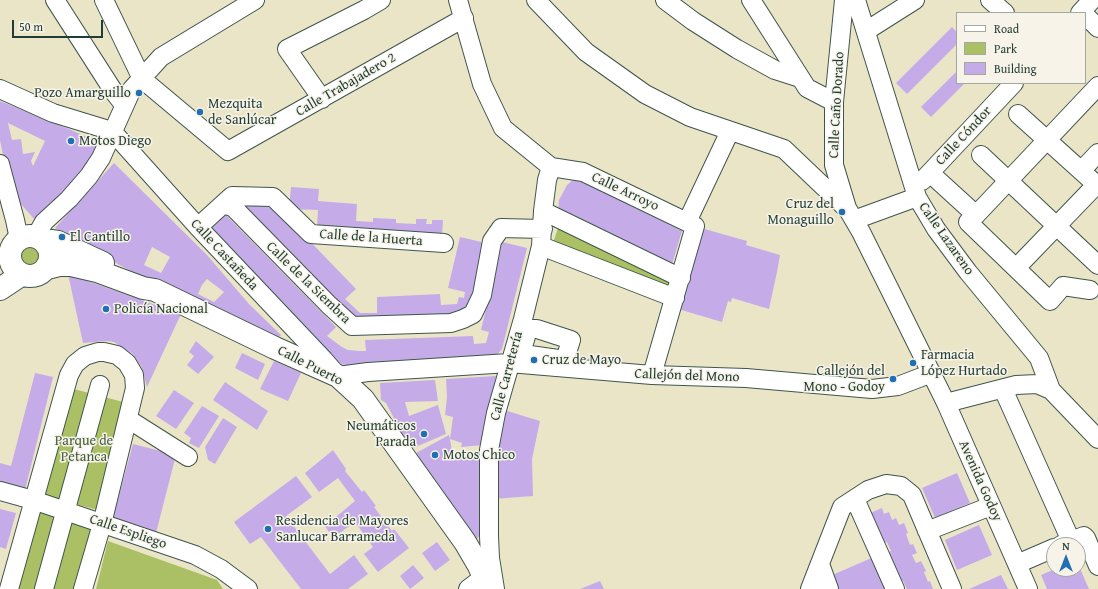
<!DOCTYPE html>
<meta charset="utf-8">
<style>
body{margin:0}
#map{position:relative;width:1098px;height:589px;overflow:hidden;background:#ebe5c8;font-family:"Gentium Book Plus",serif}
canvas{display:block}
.legend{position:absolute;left:956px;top:12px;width:130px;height:72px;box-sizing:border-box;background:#f7f3e8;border:1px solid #a1aaa0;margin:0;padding:5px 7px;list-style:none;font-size:12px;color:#1f3d34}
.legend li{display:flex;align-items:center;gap:8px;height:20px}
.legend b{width:20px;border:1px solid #a1aaa0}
.north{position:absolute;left:1046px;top:537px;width:40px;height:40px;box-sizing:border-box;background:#f7f3e8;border:1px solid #a1aaa0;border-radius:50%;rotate:0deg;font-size:11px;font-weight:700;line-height:16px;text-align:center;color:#1f3d34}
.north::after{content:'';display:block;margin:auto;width:14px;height:18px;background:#1f6fb2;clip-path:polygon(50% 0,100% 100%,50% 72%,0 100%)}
.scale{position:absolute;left:12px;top:20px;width:91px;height:18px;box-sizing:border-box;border:2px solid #1f3d34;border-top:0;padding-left:5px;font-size:12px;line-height:14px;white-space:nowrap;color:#1f3d34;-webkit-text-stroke:3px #f7f3e8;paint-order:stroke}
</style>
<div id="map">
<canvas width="1098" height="589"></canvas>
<ul class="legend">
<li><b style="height:5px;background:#fff"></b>Road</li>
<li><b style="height:11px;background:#abc064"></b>Park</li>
<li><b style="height:11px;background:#c5ace9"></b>Building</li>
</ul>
<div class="north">N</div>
<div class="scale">50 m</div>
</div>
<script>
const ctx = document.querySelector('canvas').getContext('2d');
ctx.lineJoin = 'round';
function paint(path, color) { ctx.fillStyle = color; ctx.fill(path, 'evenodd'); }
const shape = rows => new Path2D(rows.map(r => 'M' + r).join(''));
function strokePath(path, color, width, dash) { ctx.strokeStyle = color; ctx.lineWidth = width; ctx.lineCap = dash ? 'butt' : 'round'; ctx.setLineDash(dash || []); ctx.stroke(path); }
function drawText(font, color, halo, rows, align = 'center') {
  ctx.font = font + ' "Gentium Book Plus",serif'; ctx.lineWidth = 3; ctx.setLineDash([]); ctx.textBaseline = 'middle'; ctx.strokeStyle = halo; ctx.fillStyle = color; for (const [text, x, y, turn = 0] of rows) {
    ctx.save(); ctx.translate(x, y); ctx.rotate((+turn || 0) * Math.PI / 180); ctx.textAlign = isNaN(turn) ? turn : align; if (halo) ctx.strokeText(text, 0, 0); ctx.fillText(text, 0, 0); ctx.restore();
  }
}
paint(shape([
 [560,222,669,280,666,289,551,249],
 '20 256a10 10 0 1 1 20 0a10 10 0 1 1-20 0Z',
 [70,388,127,403,98,510,41,495],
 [36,511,92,528,75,589,14,589],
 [108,541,217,580,223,589,96,589]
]), '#abc064');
paint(shape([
 [952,27,957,32,957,44,907,94,896,83],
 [957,71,957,83,965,83,931,117,921,107],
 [0,101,69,129,100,143,79,180,35,220,20,203,8,181,0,140],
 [8,123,45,141,33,166,31,161,35,152,23,154,21,139,12,140],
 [114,163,207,255,249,304,281,335,276,342,179,294,123,267,55,228],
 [152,247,170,257,161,273,144,265],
 [207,279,224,292,214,302,198,294,202,285],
 [575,178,682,231,670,271,558,214,559,200,567,185],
 [291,187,319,189,318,201,357,204,356,221,373,222,373,218,396,219,396,223,416,224,416,219,427,219,426,224,432,224,432,220,443,220,442,235,317,227,318,210,289,209],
 [272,202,356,289,345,299,360,313,377,313,377,297,440,294,441,305,457,304,459,297,464,298,465,292,448,288,460,237,486,243,471,307,463,314,356,322,235,203],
 [225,214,336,327,327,336,342,347,348,350,360,351,366,351,365,340,473,336,474,344,486,343,489,332,481,330,502,242,527,248,502,349,496,356,350,366,342,364,335,360,206,232],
 [701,228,747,241,746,245,780,255,777,272,769,309,732,298,731,302,728,301,722,322,678,309],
 [68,274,181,314,147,387,142,368,133,354,114,342,107,341,83,343],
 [196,341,214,357,198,374,187,365,194,356,189,352],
 [242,353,265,364,258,380,235,368],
 [274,361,301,373,288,401,260,389],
 [35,373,53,377,25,490,0,484,0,463,11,466],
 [496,376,483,445,461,447,462,443,450,439,453,457,481,454,480,535,477,539,471,540,416,453,449,435,450,439,453,417,445,415,447,397,446,379],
 [435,380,438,401,405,402,409,416,438,405,446,434,413,448,402,434,386,403,381,400,380,383],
 [225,382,268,411,257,430,213,400],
 [174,390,194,403,176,429,156,416],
 [202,406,219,416,199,448,189,443,191,438,184,433],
 [504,410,540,421,532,459,533,496,493,499,493,449],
 [223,418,237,427,215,464,208,460,205,447],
 [133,444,176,455,156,533,112,521],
 [333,450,346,469,345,471,362,492,364,490,376,506,374,507,392,531,394,529,409,548,378,572,364,554,373,547,355,522,333,538,325,526,355,501,338,478,319,492,305,473],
 [957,473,970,503,935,518,922,488],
 [296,476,312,497,286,516,330,574,354,555,368,574,348,589,301,589,261,537,250,544,234,522],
 [882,508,884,514,889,512,892,520,896,518,899,525,904,523,908,533,906,534,910,545,913,544,917,553,912,555,916,563,921,561,926,571,924,572,928,582,930,581,933,589,907,589,903,581,898,584,885,554,891,551,887,542,882,544,881,536,876,523,872,525,868,514],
 [0,509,16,513,6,549,0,547],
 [979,525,992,555,957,570,945,540],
 [437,542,450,560,435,571,422,553],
 [876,556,891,589,836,589,830,576],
 [1078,564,1089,589,1047,589,1041,575,1055,569,1078,569],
 [413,565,424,578,410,589,400,576],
 [1001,575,1008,589,969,589],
 [600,581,604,589,580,589]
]), '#c5ace9');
const minor = shape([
 [55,0,114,92,124,105],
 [104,0,142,79,228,151,464,18],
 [458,0,482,84,503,128,551,167,583,172,695,226,652,375],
 [536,0,586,52,645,94,690,117,784,149,846,208],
 [665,0,693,21,737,49,775,70,800,78],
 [751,0,807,88,834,102],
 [844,0,834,102,834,165,847,208,861,232,890,290,946,403,1028,589],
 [856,0,917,197,936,229,968,272,1039,358,1051,390],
 [990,0,1005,13],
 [1080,13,1092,0],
 [1085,15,1098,28],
 [866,31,915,0],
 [0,89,53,113,112,131],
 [322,99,287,49,364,10,381,0],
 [1018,114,1098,186],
 [112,131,198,227,324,360,338,376,368,372,509,363,652,375,746,378,872,389,898,386,932,373],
 [981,155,1098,265],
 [0,164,15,220,19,239],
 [1081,171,1098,153],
 [930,173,976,215,968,222,1050,301,1063,286,1090,290],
 [922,181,1014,83],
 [221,206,232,196,273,197,311,234,444,243],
 [543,211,681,278],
 [976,215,1098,86],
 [854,220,917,197],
 [687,222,730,131],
 [198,227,221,206,227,205,234,208,329,305,352,326,451,323,463,319,473,314,482,295,492,241,501,228,543,229],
 [38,238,40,229,44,222,69,199,89,176,101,158,132,89,161,57,255,0],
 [541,246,675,298],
 [1016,268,1096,185],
 [531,329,537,329,571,340,565,360,523,354,522,350,527,333,528,330,531,329],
 [1003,389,1071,541],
 [946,403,1016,385,1037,384,1051,390,1098,439],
 [128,419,188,457],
 [0,491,33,500,195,555,221,569,248,589],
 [855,499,895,589],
 [927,531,991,506],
 [1061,545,1084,536,1086,538,1098,566],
 [820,564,829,589],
 [1017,564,1054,548],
 [9,589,69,375,75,364,85,356,98,352,104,352,117,355,127,363,134,375,135,388,102,524,83,589],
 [44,589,100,385],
 [468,589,484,577],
 [495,589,490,558,489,536,489,450,496,413,523,319,541,246,543,211,547,180,551,167],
 [810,589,842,507,868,490,886,484,901,486,912,495,952,589]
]);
const major = shape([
 '10 256a20 20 0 1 1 40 0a20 20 0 1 1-40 0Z',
 [45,243,51,241,58,242,103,263],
 [47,268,59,265,71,265,97,271,143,288,155,290,275,348,338,376,363,399,465,542,479,566,489,589],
 [0,289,21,275]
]);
strokePath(minor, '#3e564a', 20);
strokePath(major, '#3e564a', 24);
strokePath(minor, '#fff', 18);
strokePath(major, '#fff', 22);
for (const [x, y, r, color] of [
 [139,93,4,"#1f6fb2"],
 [200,112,4,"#1f6fb2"],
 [71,141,4,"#1f6fb2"],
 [842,212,4,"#1f6fb2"],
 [62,237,4,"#1f6fb2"],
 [106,309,4,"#1f6fb2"],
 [534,360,4,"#1f6fb2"],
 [913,363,4,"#1f6fb2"],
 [893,379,4,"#1f6fb2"],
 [424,434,4,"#1f6fb2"],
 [435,455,4,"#1f6fb2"],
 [268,529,4,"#1f6fb2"]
]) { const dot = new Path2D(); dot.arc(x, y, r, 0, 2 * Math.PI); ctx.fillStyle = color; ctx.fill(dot); strokePath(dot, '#f7f3e8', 1.5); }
drawText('14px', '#1f3d34', '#f7f3e8', [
 ["Calle Trabajadero 2",346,85,-30],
 ["Calle Caño Dorado",837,105,-87],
 ["Calle Cóndor",964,136,-47],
 ["Calle Arroyo",625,192,25],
 ["Calle de la Huerta",371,238,4],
 ["Calle Lazareno",946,239,55],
 ["Calle Castañeda",224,255,47],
 ["Calle de la Siembra",308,283,44],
 ["Calle Puerto",310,366,27],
 ["Calle Carretería",507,376,-75],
 ["Callejón del Mono",687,376,2],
 ["Avenida Godoy",980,481,66],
 ["Calle Espliego",128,532,19]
]);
drawText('14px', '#1f3d34', '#f7f3e8', [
 ["Pozo Amarguillo",131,93,"right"],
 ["Mezquita",208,104],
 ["de Sanlúcar",208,120],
 ["Motos Diego",79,141],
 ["Cruz del",834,204,"right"],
 ["Monaguillo",834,220,"right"],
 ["El Cantillo",70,237],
 ["Policía Nacional",114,309],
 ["Farmacia",921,355],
 ["López Hurtado",921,371],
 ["Cruz de Mayo",542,360],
 ["Callejón del",885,371,"right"],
 ["Mono - Godoy",885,387,"right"],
 ["Neumáticos",416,426,"right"],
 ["Parada",416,442,"right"],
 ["Motos Chico",443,455],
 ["Residencia de Mayores",276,521],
 ["Sanlucar Barrameda",276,537]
], 'left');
drawText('14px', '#425e40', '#f7f3e8', [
 ["Parque de",84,441],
 ["Petanca",84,457]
]);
</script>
